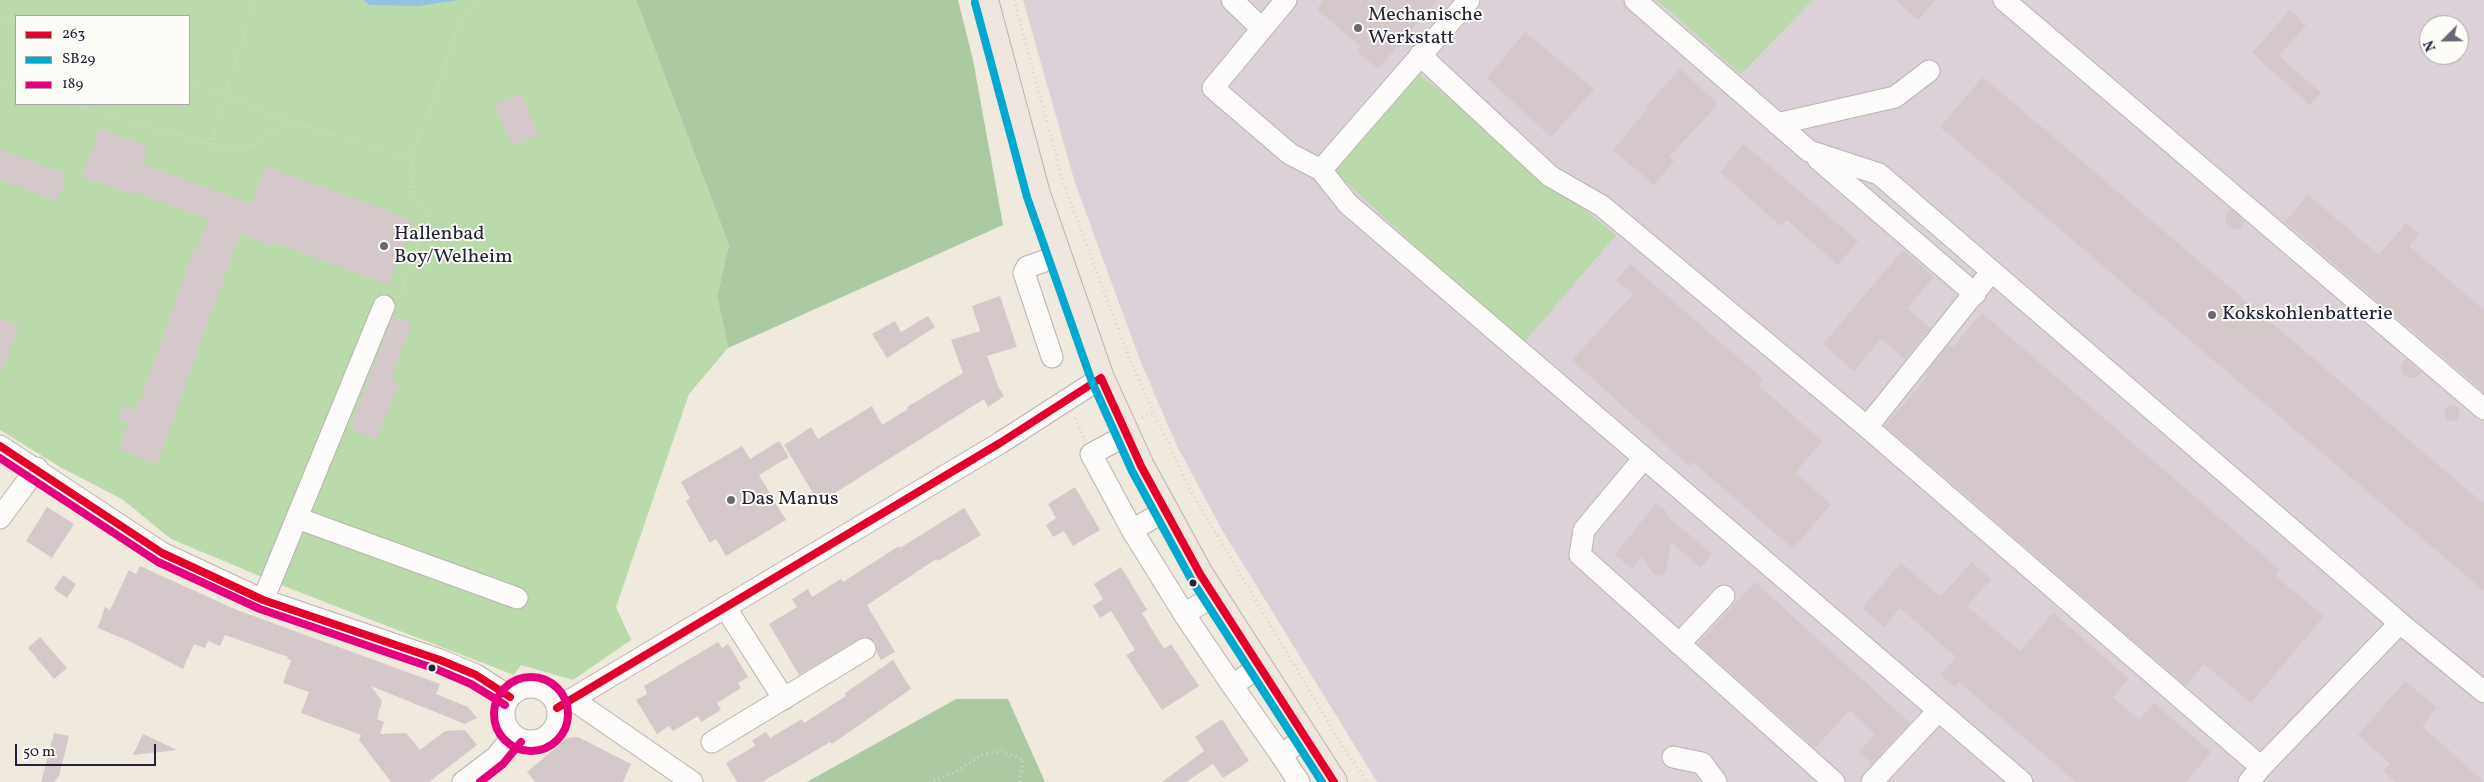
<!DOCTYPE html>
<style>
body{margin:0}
#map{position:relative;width:2484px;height:782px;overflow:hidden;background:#efe9de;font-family:Vollkorn,serif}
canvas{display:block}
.legend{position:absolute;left:15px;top:15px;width:175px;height:90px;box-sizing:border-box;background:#fdfcf7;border:1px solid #a5a5ac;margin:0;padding:6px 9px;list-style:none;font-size:15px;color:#22223b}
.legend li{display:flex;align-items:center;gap:10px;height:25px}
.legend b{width:25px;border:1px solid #a5a5ac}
.north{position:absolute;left:2419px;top:15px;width:50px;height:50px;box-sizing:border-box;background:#fdfcf7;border:1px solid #a5a5ac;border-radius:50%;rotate:247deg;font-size:14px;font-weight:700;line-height:20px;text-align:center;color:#22223b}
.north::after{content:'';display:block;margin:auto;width:18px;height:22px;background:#6a6874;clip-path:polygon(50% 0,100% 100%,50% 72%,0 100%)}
.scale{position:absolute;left:15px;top:744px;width:141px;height:22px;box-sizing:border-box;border:2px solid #22223b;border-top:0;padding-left:6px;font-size:15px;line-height:18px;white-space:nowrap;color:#22223b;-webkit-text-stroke:4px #fdfcf7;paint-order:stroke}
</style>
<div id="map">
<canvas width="2484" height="782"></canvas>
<ul class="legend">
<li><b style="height:6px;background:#e4002b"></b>263</li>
<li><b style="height:6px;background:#00a9ce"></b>SB29</li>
<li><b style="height:6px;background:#e5007d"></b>189</li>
</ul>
<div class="north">N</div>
<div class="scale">50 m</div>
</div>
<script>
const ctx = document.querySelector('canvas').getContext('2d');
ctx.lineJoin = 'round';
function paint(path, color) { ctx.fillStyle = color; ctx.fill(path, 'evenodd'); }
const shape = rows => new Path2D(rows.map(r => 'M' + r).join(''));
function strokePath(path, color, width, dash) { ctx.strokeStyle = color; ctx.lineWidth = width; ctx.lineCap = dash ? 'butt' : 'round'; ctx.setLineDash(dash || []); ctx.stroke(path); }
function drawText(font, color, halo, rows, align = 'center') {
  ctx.font = font + ' Vollkorn,serif'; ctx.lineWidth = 4; ctx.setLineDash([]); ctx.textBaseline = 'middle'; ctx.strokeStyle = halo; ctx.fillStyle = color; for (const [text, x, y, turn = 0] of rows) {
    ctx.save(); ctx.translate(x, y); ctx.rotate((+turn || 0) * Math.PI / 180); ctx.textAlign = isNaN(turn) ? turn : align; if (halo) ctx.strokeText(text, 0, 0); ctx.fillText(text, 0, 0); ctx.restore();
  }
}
paint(shape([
 [1023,0,2484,0,2484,782,1377,782,1221,528,1176,444,1140,360,1075,183],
 [2429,25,2459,25,2459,55,2429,55]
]), '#dcd1d8');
paint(shape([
 [0,0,636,0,729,245,717,296,728,348,689,394,616,607,631,640,573,680,521,665,514,675,286,587,171,539,122,499,60,467,0,430],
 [16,16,189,16,189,104,16,104],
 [1657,0,1813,0,1741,74],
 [1413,69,1616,235,1522,345,1331,168]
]), '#bbdaab');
paint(shape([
 [636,0,958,0,973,60,1003,225,728,348,717,296,729,245],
 [956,699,1008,699,1045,782,807,782]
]), '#abcaa2');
paint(shape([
 [363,0,459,0,418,6,369,5]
]), '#93c3e1');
paint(shape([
 [1324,0,1437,0,1378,69,1357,51,1361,47,1317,9],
 [1896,0,1935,0,1918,20],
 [2290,10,2306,25,2279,56,2321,93,2310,105,2252,53],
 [1525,32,1594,89,1551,137,1487,78],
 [1680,69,1718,104,1669,157,1674,161,1654,185,1613,150,1648,108,1646,106],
 [1983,77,2484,504,2484,591,1940,127],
 [521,93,539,135,513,146,494,105],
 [99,129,148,146,141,164,252,204,265,166,413,220,389,285,273,242,272,246,240,234,157,464,119,449,128,423,118,419,123,406,134,410,141,398,195,246,198,247,208,219,131,191,130,194,82,177],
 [1744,144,1858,241,1838,265,1787,220,1781,226,1720,172],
 [0,150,67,174,57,201,0,180],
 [2308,195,2379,255,2406,223,2419,234,2409,246,2484,310,2484,392,2285,222],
 [2231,210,2245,222,2240,229,2232,229,2226,224,2225,216],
 [1903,250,1934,277,1907,308,1930,328,1905,359,1881,339,1854,371,1823,344],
 [1630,264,1763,379,1758,385,1822,441,1795,473,1831,504,1793,549,1693,462,1689,466,1572,360,1633,294,1616,280],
 [1000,296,1017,347,987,356,998,386,1004,396,988,407,984,399,819,503,784,445,811,427,818,439,872,406,882,425,908,409,907,407,963,373,951,340,980,331,972,306],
 [1982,313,2280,570,2275,576,2324,616,2251,703,2204,664,2186,686,1885,426,1927,377,1924,375,1949,344,1953,347],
 [393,316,412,323,391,380,399,383,377,439,350,429],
 [928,316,935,327,887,358,872,334,895,321,901,332],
 [0,319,19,326,2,371,0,371],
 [2406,359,2421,372,2416,378,2408,378,2402,373,2401,365],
 '2444 413a8 8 0 1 1 16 0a8 8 0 1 1-16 0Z',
 [779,441,789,457,759,475,786,520,726,556,716,539,710,543,686,501,690,498,681,482,742,446,750,459],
 [1075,487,1100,530,1073,546,1064,531,1053,537,1046,525,1056,518,1048,504],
 [1656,503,1668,513,1666,515,1712,554,1701,568,1671,542,1666,571,1663,576,1654,574,1642,557,1632,569,1615,555],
 [47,507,74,524,52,558,26,541],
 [964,508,981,535,938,561,936,559,867,605,895,652,881,660,877,653,875,642,864,637,799,675,769,624,797,607,792,599,808,589,812,597,841,579,843,582,899,546,900,548],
 [1971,562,1991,579,1967,606,2020,651,2053,613,2129,679,2113,697,2139,720,2154,703,2211,752,2186,782,2076,782,1959,682,1955,687,1941,675,1956,657,1900,608,1884,627,1862,608,1901,563,1941,597],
 [140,566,237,610,440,684,436,694,468,707,477,718,465,724,371,686,382,701,377,719,384,722,380,734,406,733,420,750,445,731,465,730,477,745,429,782,391,782,359,740,361,735,301,713,309,692,283,683,291,660,287,659,288,657,225,635,220,646,208,641,205,648,194,644,183,669,131,642,98,628,105,607,110,610,129,570,136,574],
 [1121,567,1147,610,1142,613,1164,649,1171,644,1199,686,1162,710,1126,655,1135,650,1111,611,1100,618,1093,606,1103,599,1094,584],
 [63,575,76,584,67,598,54,589],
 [1755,582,1910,723,1872,764,1859,752,1875,734,1850,710,1815,748,1698,644],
 [40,637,67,668,54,679,28,648],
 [718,642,722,648,728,644,748,677,738,683,741,688,717,703,721,710,701,722,698,716,673,731,669,726,657,734,636,700,647,694,644,686],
 [893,660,911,689,832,744,830,742,762,782,737,782,726,763,755,746,752,740,766,732,770,738,802,719,804,723,846,696,845,693],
 [2405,681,2437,708,2422,726,2484,782,2396,782,2383,771,2390,763,2358,735],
 [1222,719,1249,761,1223,778,1213,764,1186,782,1162,782,1204,751,1195,737],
 [54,733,69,736,59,776,54,782,41,782],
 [143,734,158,741,177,750,133,755],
 [578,737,631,764,623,782,535,782,527,772,567,738]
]), '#d4c8cb');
const minor = shape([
 [1232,0,1262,29],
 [1286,0,1213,88,1290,154,1321,170,1469,0],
 [1635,0,1809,151,1879,174,2400,623,2261,767,2249,782],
 [2004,0,2484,409],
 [1420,55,1550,176,1602,206,1867,427],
 [1777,124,1895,97,1929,71],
 [1818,159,1975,294],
 [1321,170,1348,204,2022,782],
 [1992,271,1867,427,2261,767],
 [1052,357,1024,273,1027,267,1059,256],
 [1127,435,1091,454,1132,530,1165,511],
 [0,446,162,553,263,600,440,660,476,675,510,697],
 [1644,458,1584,530,1580,555,1834,782],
 [0,518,37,468],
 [297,518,517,598],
 [1132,530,1184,614,1214,596],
 [263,600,384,306],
 [725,607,784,699],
 [1184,614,1232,685,1260,667],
 [2389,614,2484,692],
 [1679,644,1724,596],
 [1232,685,1281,755,1305,738],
 '504 714a27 27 0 1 1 54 0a27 27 0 1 1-54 0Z',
 [572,699,692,782],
 [557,708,1000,443,1101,378],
 [712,742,865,649],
 [1281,755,1299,782],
 [1673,757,1702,763,1716,782],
 [463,782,496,757,513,736],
 [1872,782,1938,711]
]);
const major = shape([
 [985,0,1037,194,1101,378,1141,466,1200,574,1334,782]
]);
strokePath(minor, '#b7b4af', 23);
strokePath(major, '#b7b4af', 28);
strokePath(shape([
 [1014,0,1063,182,1131,363,1189,488,1343,747,1367,782],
 [2275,0,2484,181],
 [0,15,16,21],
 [0,83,16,88],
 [189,83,290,121],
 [71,104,231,150,253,146,290,121,411,159],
 [210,144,255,0],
 [400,297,431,211,414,201,411,159,462,19,476,4,484,0],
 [1075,418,1084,438],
 [1142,418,1154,413],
 [929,782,954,773,983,754,1002,751,1023,759,1020,782]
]), '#d5d4d2', 3, [1, 4]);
strokePath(minor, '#fdfcfa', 21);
strokePath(major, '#efe6df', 26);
strokePath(shape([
 [1101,378,1141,466,1200,574,1334,782],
 [0,446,162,553,263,600,440,660,476,675,510,697],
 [557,708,1000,443,1101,378]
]), '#e4002b', 8);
strokePath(shape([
 [975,3,1027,197,1092,382,1132,471,1191,579,1322,782]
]), '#00a9ce', 8);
strokePath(shape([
 [0,458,158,562,260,609,436,669,471,684,505,705],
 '494 714a37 37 0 1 1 74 0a37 37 0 1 1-74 0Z',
 [480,782,503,764,521,742]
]), '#e5007d', 8);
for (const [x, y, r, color] of [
 [1358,28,5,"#6a6874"],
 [384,246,5,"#6a6874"],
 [2212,315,5,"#6a6874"],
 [731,500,5,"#6a6874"],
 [1193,583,4.5,"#22223b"],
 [432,668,4.5,"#22223b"]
]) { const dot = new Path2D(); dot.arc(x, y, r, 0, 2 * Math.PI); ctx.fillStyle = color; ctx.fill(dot); strokePath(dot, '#fdfcf7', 2); }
drawText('20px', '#22223b', '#fdfcf7', [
 ["Mechanische",1368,16],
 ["Werkstatt",1368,39],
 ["Hallenbad",394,235],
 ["Boy/Welheim",394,258],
 ["Kokskohlenbatterie",2222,315],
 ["Das Manus",741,500]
], 'left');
</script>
